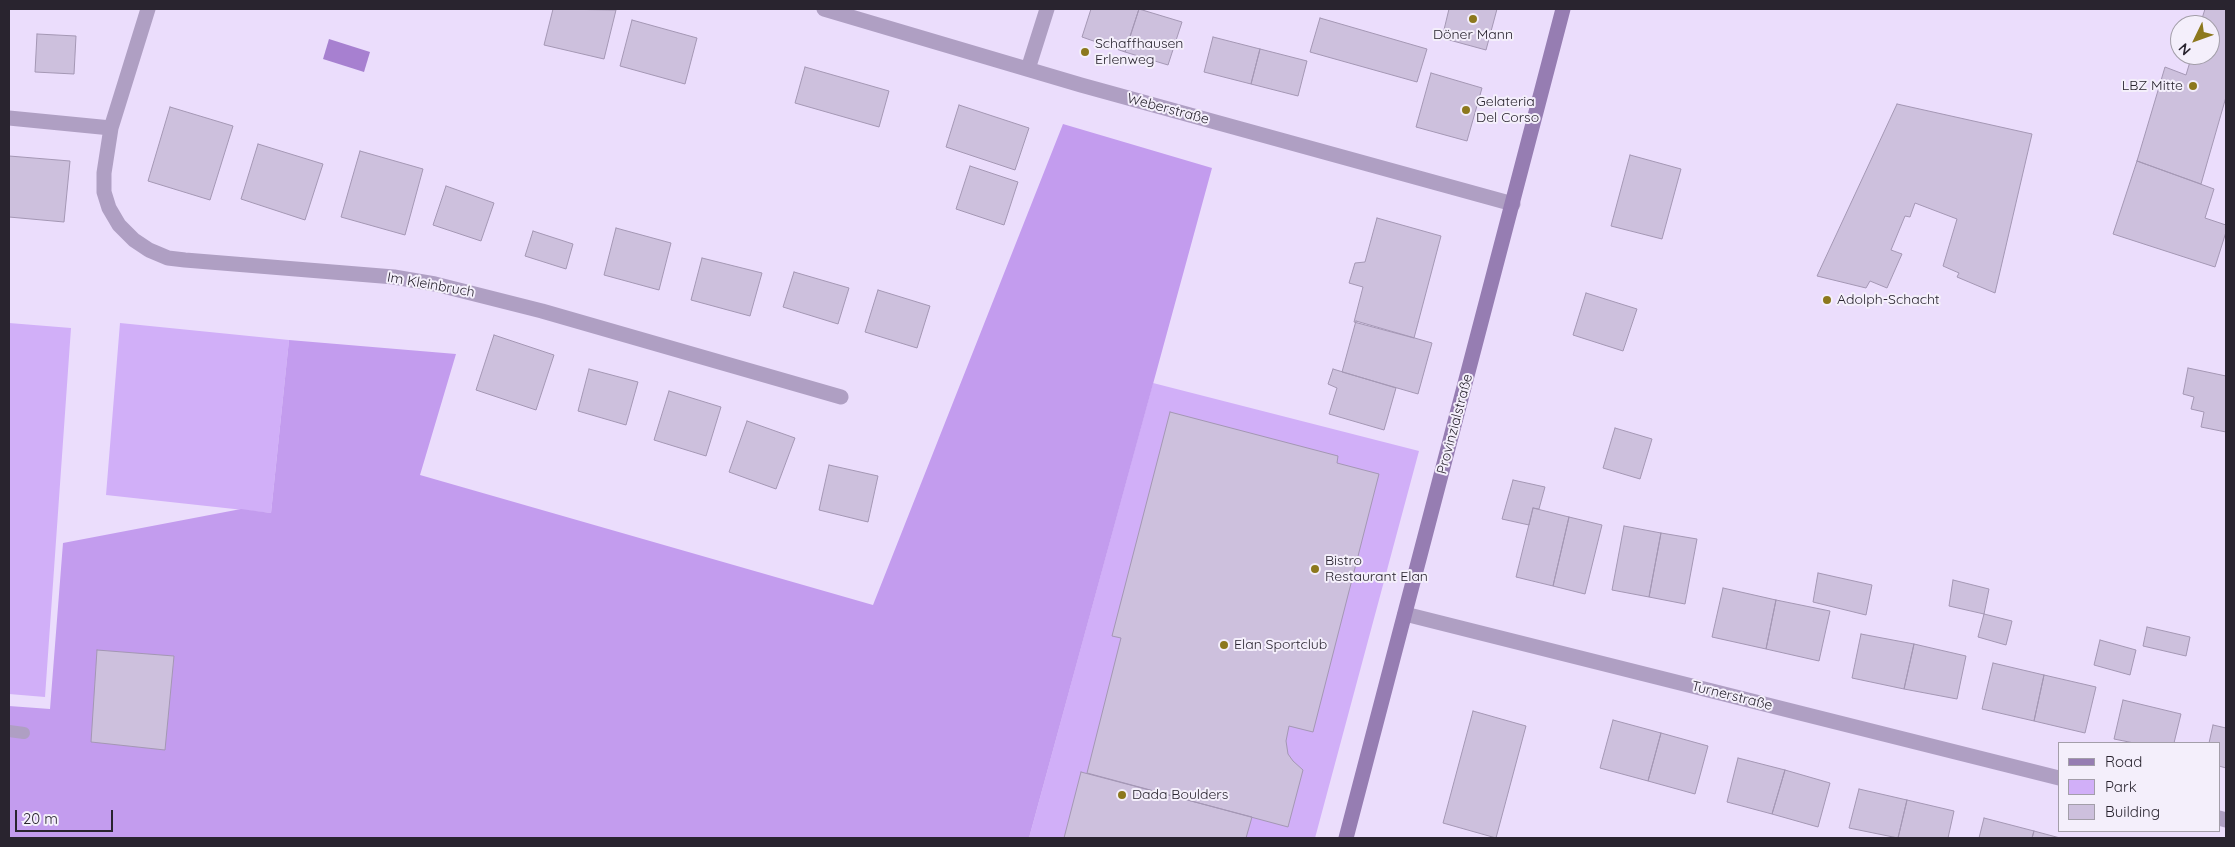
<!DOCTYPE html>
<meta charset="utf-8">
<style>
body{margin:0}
#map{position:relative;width:2235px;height:847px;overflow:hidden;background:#ebddfc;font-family:Quicksand,sans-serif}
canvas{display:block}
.frame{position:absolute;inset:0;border:10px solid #29242f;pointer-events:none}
.legend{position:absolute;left:2058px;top:742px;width:162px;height:90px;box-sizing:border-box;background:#f4effb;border:1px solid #a39ea9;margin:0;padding:6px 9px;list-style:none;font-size:15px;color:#29242f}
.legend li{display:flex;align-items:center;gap:10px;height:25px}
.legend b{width:25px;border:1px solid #a39ea9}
.north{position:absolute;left:2170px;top:15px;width:50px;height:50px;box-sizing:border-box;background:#f4effb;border:1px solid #a39ea9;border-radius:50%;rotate:228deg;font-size:14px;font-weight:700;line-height:20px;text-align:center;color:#29242f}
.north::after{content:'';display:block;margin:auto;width:18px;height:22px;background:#8c781d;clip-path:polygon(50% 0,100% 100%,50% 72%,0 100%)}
.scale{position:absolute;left:15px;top:810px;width:98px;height:22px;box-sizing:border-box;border:2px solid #29242f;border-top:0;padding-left:6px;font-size:15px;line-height:18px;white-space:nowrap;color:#29242f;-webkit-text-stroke:4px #f4effb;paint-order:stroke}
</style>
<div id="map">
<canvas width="2235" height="847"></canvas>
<div class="frame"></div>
<ul class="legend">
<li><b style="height:6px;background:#967db2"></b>Road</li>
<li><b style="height:14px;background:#d1aff8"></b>Park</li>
<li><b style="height:14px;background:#cdc0dd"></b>Building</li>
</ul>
<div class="north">N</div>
<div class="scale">20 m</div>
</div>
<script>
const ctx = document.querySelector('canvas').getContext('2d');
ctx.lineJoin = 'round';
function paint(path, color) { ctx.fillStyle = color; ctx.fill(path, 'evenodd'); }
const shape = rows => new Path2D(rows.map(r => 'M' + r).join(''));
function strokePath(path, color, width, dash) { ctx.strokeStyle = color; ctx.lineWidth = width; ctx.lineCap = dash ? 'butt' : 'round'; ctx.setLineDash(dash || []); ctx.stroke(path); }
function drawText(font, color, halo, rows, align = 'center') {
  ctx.font = font + ' Quicksand,sans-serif'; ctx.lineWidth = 4; ctx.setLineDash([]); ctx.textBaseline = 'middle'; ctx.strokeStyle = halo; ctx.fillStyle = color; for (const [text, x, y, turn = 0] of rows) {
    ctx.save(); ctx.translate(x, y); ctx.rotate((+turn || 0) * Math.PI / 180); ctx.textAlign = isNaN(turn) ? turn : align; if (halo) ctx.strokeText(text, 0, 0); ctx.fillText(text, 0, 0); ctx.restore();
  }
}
paint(shape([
 [9,323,71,328,45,697,9,694],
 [120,323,289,340,271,513,106,495],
 [1153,383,1419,451,1315,838,1029,838]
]), '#d1aff8');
paint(shape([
 [1063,124,1212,168,1029,838,9,838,9,706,50,709,63,543,241,509,271,513,289,340,456,354,420,475,873,605]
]), '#c39cee');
paint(shape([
 [329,39,370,52,364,72,323,59]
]), '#a780d0');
const building = shape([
 [553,9,616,10,604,59,544,45,553,9],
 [1091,9,1139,9,1125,52,1082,37,1091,9],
 [1139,9,1182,22,1168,65,1125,52,1139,9],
 [1449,9,1497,9,1486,50,1442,38,1449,9],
 [2205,9,2226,9,2226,97,2201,184,2137,161,2165,67,2186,75,2192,55,2210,55,2210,25,2200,25,2205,9],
 [1320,18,1427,49,1417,82,1310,52,1320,18],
 [632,20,697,38,685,84,620,66,632,20],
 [37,34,76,36,74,74,35,72,37,34],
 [1213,37,1260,49,1251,84,1204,72,1213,37],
 [1260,49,1307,61,1298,96,1251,84,1260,49],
 [805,67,889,91,879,127,795,103,805,67],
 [1431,73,1482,88,1467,141,1416,127,1431,73],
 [1897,104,2032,134,1995,293,1957,277,1959,273,1943,266,1957,219,1915,203,1910,217,1905,216,1891,250,1902,254,1887,288,1870,281,1866,288,1817,276,1897,104],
 [959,105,1029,128,1015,170,946,147,959,105],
 [170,107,233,126,210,200,148,181,170,107],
 [258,144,323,164,305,220,241,199,258,144],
 [360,151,423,169,405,235,341,217,360,151],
 [1630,155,1681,169,1662,239,1611,226,1630,155],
 [9,156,70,161,64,222,9,217,9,156],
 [2137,161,2214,189,2205,218,2226,225,2226,232,2215,267,2113,234,2137,161],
 [970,166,1018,182,1004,225,956,209,970,166],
 [446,186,494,203,481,241,433,225,446,186],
 [1377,218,1441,236,1414,338,1354,322,1363,287,1349,283,1355,263,1365,262,1377,218],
 [616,228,671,243,659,290,604,275,616,228],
 [533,231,573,244,566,269,525,256,533,231],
 [702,258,762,273,750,316,691,300,702,258],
 [794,272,849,288,838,324,783,307,794,272],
 [878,290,930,306,917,348,865,332,878,290],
 [1586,293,1637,309,1623,351,1573,335,1586,293],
 [1356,321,1432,343,1418,394,1342,372,1356,321],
 [494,335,554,355,536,410,476,390,494,335],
 [2188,368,2226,376,2226,432,2201,427,2204,412,2191,409,2194,397,2183,394,2188,368],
 [589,369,638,382,626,425,578,411,589,369],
 [1333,369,1396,388,1384,430,1329,414,1337,388,1328,384,1333,369],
 [669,391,721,407,706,456,654,440,669,391],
 [1170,412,1338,456,1337,463,1379,474,1313,732,1289,726,1286,741,1288,754,1293,761,1303,770,1288,827,1087,773,1121,638,1112,636,1170,412],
 [747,421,795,438,776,489,729,472,747,421],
 [1615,428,1652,439,1640,479,1603,468,1615,428],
 [829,465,878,476,868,522,819,510,829,465],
 [1513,480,1545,487,1539,509,1533,508,1529,525,1502,519,1513,480],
 [1533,508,1569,517,1553,586,1516,577,1533,508],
 [1569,517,1602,525,1585,594,1553,586,1569,517],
 [1624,526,1661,533,1649,597,1612,590,1624,526],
 [1661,533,1697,539,1685,604,1649,597,1661,533],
 [1818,573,1872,585,1866,615,1813,602,1818,573],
 [1953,580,1989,589,1984,614,1949,606,1953,580],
 [1723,588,1776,600,1766,649,1712,637,1723,588],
 [1776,600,1830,611,1819,661,1766,649,1776,600],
 [1984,614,2012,621,2006,645,1978,637,1984,614],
 [2147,627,2190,637,2186,656,2143,646,2147,627],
 [1861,634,1914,644,1904,689,1852,678,1861,634],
 [2100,640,2136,650,2130,675,2094,665,2100,640],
 [1914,644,1966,656,1957,699,1904,689,1914,644],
 [97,650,174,656,165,750,91,742,97,650],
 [1993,663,2044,675,2034,721,1982,709,1993,663],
 [2044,675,2096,687,2085,733,2034,721,2044,675],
 [2123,700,2181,714,2174,743,2134,743,2114,739,2123,700],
 [1473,711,1526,726,1496,838,1443,823,1473,711],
 [1613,720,1661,733,1648,781,1600,768,1613,720],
 [2213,725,2226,728,2226,768,2219,766,2219,743,2209,743,2213,725],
 [1661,733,1708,746,1695,794,1648,781,1661,733],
 [1738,758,1785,770,1772,814,1727,802,1738,758],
 [1785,770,1830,783,1818,827,1772,814,1785,770],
 [1081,772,1252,817,1246,838,1064,838,1081,772],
 [1859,789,1907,800,1898,838,1849,828,1859,789],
 [1907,800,1954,811,1948,838,1898,838,1907,800],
 [1984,818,2034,831,2032,838,1979,838,1984,818],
 [2034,831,2060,838,2032,838,2034,831]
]);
paint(building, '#cdc0dd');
strokePath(building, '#a497b4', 1);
strokePath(shape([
 [9,731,24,733]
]), '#af9fc3', 12);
strokePath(shape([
 [148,9,111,128,104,173,104,192,109,208,119,225,134,240,149,250,168,258,185,260,394,277,435,284,542,311,841,397],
 [824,9,1081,85,1513,204],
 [1028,69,1047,9],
 [9,118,111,128],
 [1405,614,2059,778],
 [2219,818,2226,820]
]), '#af9fc3', 15);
strokePath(shape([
 [1346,838,1563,9]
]), '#967db2', 15);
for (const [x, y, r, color] of [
 [1473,19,5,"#8c781d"],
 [1085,52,5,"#8c781d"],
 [2193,86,5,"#8c781d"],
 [1466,110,5,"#8c781d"],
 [1827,300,5,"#8c781d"],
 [1315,569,5,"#8c781d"],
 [1224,645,5,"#8c781d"],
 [1122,795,5,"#8c781d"]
]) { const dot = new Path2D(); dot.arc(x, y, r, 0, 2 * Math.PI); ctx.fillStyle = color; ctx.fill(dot); strokePath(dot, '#f4effb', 2); }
drawText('14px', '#29242f', '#f4effb', [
 ["Döner Mann",1473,35,"center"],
 ["Schaffhausen",1095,44],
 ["Erlenweg",1095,60],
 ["LBZ Mitte",2183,86,"right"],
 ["Gelateria",1476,102],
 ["Del Corso",1476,118],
 ["Adolph-Schacht",1837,300],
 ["Bistro",1325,561],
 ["Restaurant Elan",1325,577],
 ["Elan Sportclub",1234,645],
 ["Dada Boulders",1132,795]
], 'left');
drawText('14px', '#29242f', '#f4effb', [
 ["Weberstraße",1168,109,15],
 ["Im Kleinbruch",431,285,10],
 ["Provinzialstraße",1455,424,-75],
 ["Turnerstraße",1732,696,14]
]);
</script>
